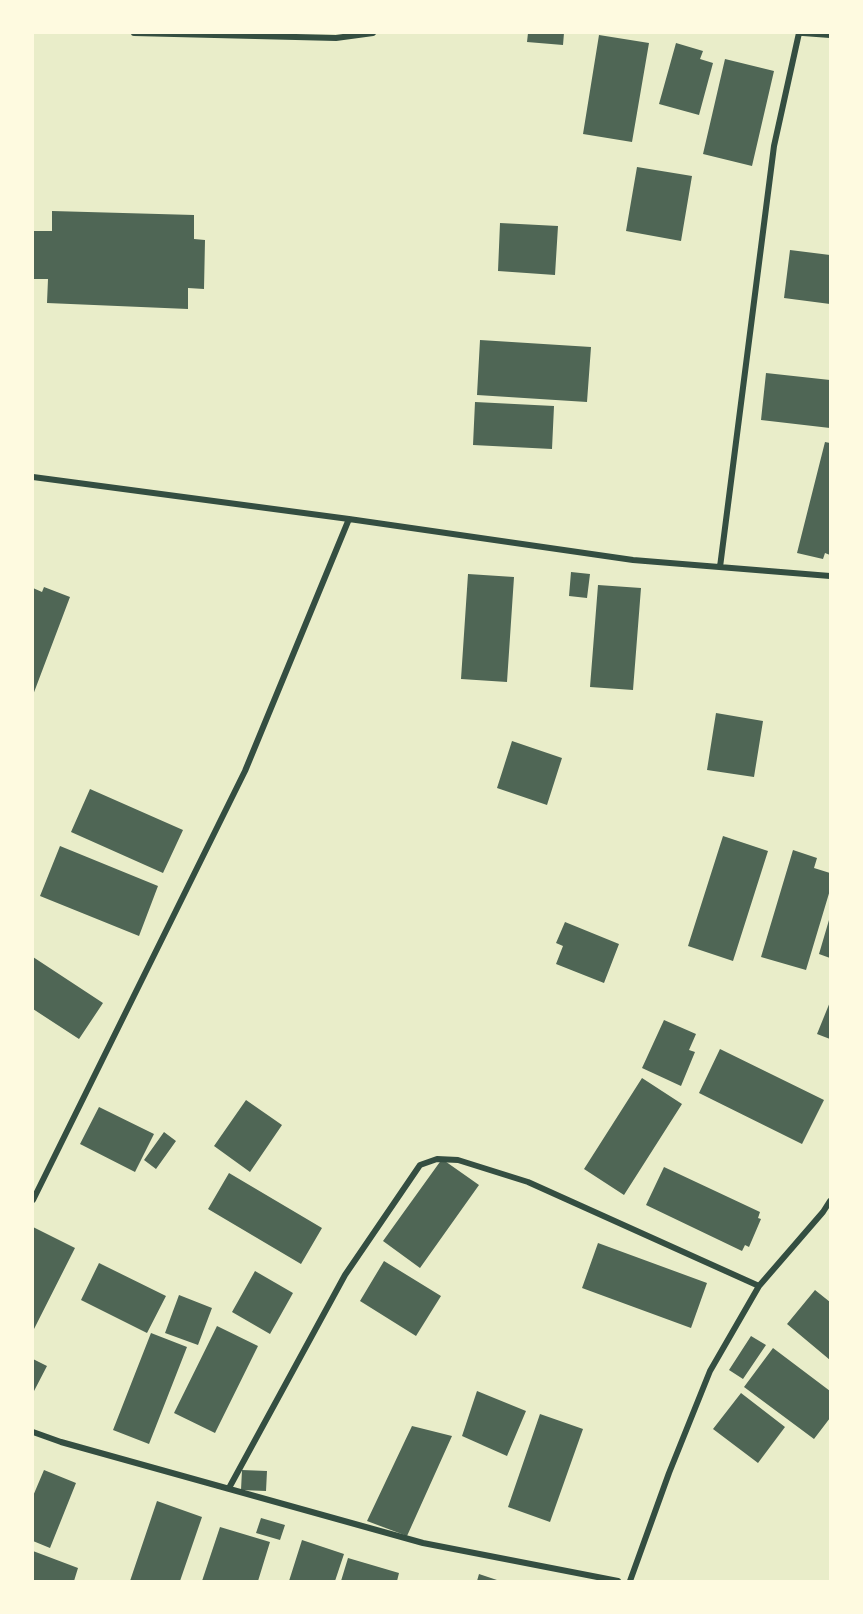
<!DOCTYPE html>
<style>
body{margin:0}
#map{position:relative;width:863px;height:1614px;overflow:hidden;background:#e9edc9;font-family:"DM Sans",sans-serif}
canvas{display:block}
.frame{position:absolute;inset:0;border:34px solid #fefae0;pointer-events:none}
</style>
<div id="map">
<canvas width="863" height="1614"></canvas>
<div class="frame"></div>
</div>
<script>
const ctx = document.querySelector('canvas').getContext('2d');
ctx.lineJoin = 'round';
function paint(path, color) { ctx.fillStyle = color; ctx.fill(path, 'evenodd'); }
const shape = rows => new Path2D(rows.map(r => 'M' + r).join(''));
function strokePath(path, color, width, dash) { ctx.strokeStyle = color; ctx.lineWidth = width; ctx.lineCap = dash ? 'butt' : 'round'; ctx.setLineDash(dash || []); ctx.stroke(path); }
paint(shape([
 [528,33,564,33,563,45,527,42],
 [599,35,649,43,632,142,583,134],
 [676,43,703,51,700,59,713,63,699,115,659,104],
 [725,59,774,71,752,166,703,154],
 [637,167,692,176,681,241,626,231],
 [52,211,194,215,194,239,205,240,204,289,188,288,188,309,47,303,48,279,33,279,33,231,52,231],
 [500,223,558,226,555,275,498,271],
 [790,250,830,255,830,304,784,298],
 [480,340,591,347,587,402,477,395],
 [766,373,830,380,830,428,761,420],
 [475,402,554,406,552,449,473,445],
 [825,442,830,443,830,555,825,553,823,559,797,553],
 [571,572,590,574,587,598,569,596],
 [468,574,514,577,507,682,461,679],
 [598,585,641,588,633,690,590,687],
 [44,587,70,597,33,695,33,588,42,592],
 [716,713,763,721,754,777,707,770],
 [512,741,562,758,547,805,497,788],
 [90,789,183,830,163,873,71,832],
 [723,836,768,851,733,961,688,946],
 [60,846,158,886,139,936,40,896],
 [793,850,817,858,814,868,830,873,830,890,806,970,761,957],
 [829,920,830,920,830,958,819,954],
 [565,922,619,944,604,983,556,964,563,946,556,943],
 [33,957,103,1003,79,1039,33,1009],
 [830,1002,830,1039,817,1034],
 [664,1020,696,1034,689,1050,695,1052,681,1086,642,1068],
 [720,1049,824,1100,802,1144,699,1093],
 [642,1078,682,1104,624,1195,584,1169],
 [246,1100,282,1125,250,1172,214,1146],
 [99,1107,154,1134,135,1172,80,1144],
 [164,1132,176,1141,156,1169,144,1160],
 [442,1159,479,1185,420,1268,383,1241],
 [664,1167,760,1212,758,1218,761,1219,749,1247,745,1245,742,1251,646,1205],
 [229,1173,322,1228,301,1264,208,1209],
 [33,1227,75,1248,33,1331],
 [598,1243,707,1283,691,1328,582,1288],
 [384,1261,441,1296,416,1336,360,1301],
 [99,1263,166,1296,147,1333,81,1300],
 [255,1271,293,1293,270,1334,232,1312],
 [815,1290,830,1302,830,1360,787,1324],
 [179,1295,212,1308,198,1345,165,1333],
 [217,1326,258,1346,215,1433,174,1413],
 [151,1333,187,1347,149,1444,113,1430],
 [751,1336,766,1345,743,1379,729,1370],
 [773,1348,830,1391,830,1418,814,1439,744,1387],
 [33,1359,47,1366,33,1393],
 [477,1391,526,1411,507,1456,462,1436],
 [741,1393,785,1427,758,1463,713,1429],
 [540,1414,583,1429,550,1522,508,1507],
 [412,1426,452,1436,407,1536,367,1521],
 [44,1470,76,1483,50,1548,33,1541,33,1496],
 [242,1470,267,1471,266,1491,241,1490],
 [157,1501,202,1517,180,1581,130,1581],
 [261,1518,285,1525,280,1540,256,1533],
 [220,1527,270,1542,258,1581,202,1581],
 [302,1540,344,1554,335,1581,289,1581],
 [33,1551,78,1568,74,1581,33,1581],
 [348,1558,399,1573,397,1581,341,1581],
 [479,1574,500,1581,477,1581]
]), '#4f6655');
strokePath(shape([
 [134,33,336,38,373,33],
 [803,33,830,35],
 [33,477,349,519,633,560,830,576],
 [720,567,774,146,799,33],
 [33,1200,245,771,349,519],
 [33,1432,61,1442,423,1543,618,1581],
 [229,1488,345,1275,420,1165,437,1159,458,1160,528,1182,759,1286],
 [630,1581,669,1473,710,1371,759,1286,823,1212,830,1201]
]), '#344e41', 6);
</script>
